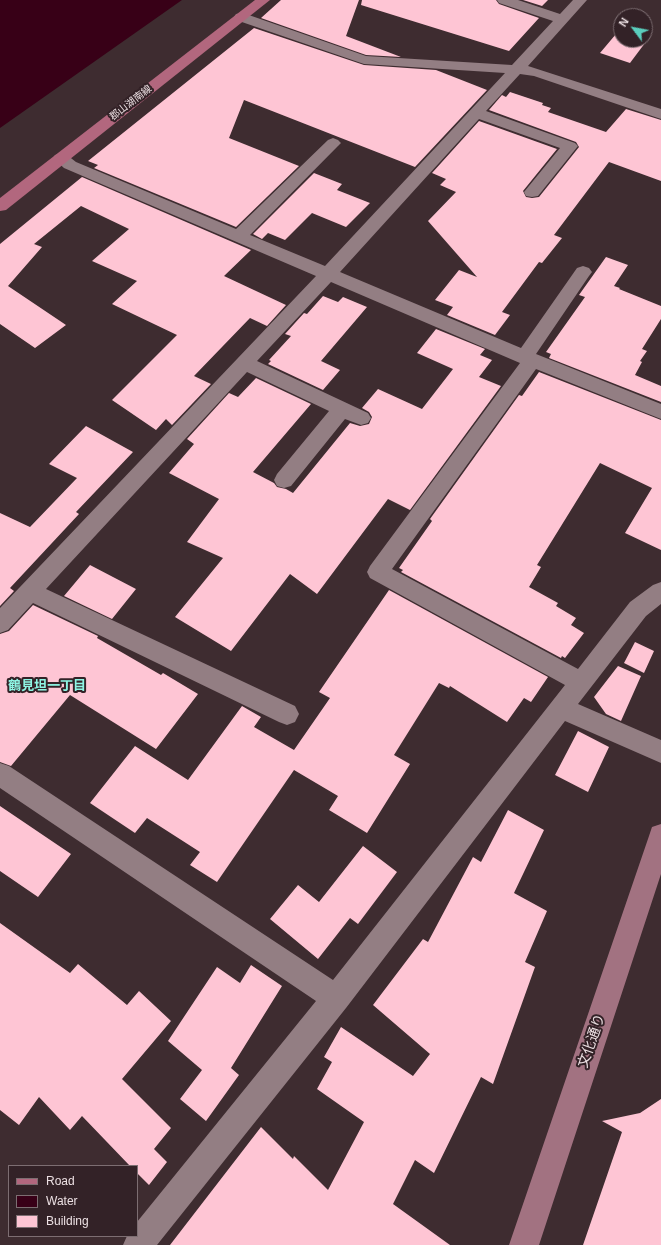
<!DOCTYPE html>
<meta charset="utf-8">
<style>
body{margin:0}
#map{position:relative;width:661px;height:1245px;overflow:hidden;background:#3e2c30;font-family:Arial,sans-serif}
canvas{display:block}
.legend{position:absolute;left:8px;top:1165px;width:130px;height:72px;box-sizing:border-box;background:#332227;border:1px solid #7d6e72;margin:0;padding:5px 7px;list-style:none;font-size:12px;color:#ece0e3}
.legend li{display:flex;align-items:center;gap:8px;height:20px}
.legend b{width:20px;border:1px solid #7d6e72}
.north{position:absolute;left:613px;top:8px;width:40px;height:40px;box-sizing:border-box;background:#332227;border:1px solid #7d6e72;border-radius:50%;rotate:302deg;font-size:11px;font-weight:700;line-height:16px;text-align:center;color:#ece0e3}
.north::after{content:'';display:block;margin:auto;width:14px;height:18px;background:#5acebd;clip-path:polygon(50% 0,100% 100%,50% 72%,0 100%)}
</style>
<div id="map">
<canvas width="661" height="1245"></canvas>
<ul class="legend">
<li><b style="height:5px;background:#b2677e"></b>Road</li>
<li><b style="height:11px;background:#380017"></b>Water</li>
<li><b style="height:11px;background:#fec5d4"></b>Building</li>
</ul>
<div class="north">N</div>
</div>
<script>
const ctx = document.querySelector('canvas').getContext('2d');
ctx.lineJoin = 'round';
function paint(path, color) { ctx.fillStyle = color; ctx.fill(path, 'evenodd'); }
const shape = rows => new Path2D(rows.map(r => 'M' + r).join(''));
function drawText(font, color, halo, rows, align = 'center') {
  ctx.font = font + ' Arial,"Noto Sans JP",sans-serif'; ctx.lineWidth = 4; ctx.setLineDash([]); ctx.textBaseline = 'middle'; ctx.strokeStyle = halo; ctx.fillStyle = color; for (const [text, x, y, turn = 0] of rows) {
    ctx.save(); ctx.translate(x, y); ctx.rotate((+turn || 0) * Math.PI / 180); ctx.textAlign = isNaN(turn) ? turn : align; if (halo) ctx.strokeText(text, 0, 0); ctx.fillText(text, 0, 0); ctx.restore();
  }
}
paint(shape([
 [0,0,182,0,0,128]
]), '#380017');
paint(shape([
 [281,0,359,0,346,36,401,57,366,55,261,18],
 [362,0,496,0,499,4,539,18,509,51,361,5],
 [523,0,548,0,542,6],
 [254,28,364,65,436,70,487,90,415,167,244,100,229,138,299,166,236,227,94,168,98,165,88,161],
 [616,34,621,36,621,40,635,40,645,43,630,63,600,53],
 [510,92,543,103,542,105,551,108,548,112,606,132,626,109,661,120,661,181,609,162,554,235,562,238,542,263,539,262,502,312,510,315,495,335,447,315,453,307,435,300,459,270,477,277,428,221,456,192,440,185,446,179,432,173,479,121,557,149,523,191,526,197,532,198,539,197,579,147,576,142,489,110,502,95,506,97],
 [314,173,342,184,337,190,370,203,346,227,312,213,285,240,268,233,262,239,253,234],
 [82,177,251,250,224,276,286,305,267,326,250,318,194,376,211,384,172,425,166,419,156,430,112,400,177,335,112,304,137,281,92,261,129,229,81,206,34,244,42,247,8,286,66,325,35,348,0,324,0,244],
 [606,257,628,265,614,286,620,288,619,289,661,306,661,319,642,349,647,351,640,361,642,362,635,375,661,386,661,402,549,358,551,354,546,352,585,297,579,295],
 [323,296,338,302,343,297,367,307,321,361,340,370,323,390,268,364,271,361,269,360,291,336,285,334,304,313,307,314],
 [436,329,485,349,480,355,492,360,479,377,501,386,410,510,388,499,317,594,290,574,231,651,175,617,223,558,187,542,219,499,169,473,194,444,187,439,229,393,238,397,256,378,311,404,253,472,274,483,277,487,286,489,293,493,350,423,360,426,369,424,372,417,369,412,362,408,378,389,422,409,453,369,417,353],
 [539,372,661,420,661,550,625,533,652,488,600,463,537,565,541,567,529,587,558,603,556,606,576,618,571,625,584,633,565,658,562,656,561,658,401,572,403,570,399,568,432,521,430,519,519,395,522,396],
 [86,426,133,452,76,512,79,514,10,588,14,591,0,606,0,513,30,527,77,478,49,464],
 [90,565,136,589,112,619,64,596],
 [389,590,548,677,531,702,524,698,507,722,450,686,449,688,439,683,394,755,410,764,367,833,329,810,338,796,294,770,217,882,190,865,200,852,147,818,135,833,90,803,135,746,188,780,242,706,261,717,254,727,294,750,330,698,319,692],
 [33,605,98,636,97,638,161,675,163,673,198,694,156,749,70,695,11,766,0,762,0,634,9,631],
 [635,642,654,651,644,673,624,663],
 [618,666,641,676,621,721,606,714,594,697],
 [578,731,609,747,588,792,555,775],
 [0,806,71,854,38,897,0,871],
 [508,810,544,830,514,893,547,911,525,962,535,967,493,1084,481,1077,434,1173,415,1160,393,1204,450,1245,170,1245,261,1127,293,1159,294,1156,328,1190,364,1122,317,1089,332,1062,324,1057,341,1027,413,1076,430,1054,373,1005,423,939,428,942,473,857,481,862],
 [363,846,397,872,358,924,350,918,318,959,270,919,298,885,319,902],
 [0,923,70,973,78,964,127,1005,139,991,171,1021,122,1079,171,1128,154,1149,167,1162,149,1185,137,1173,137,1166,130,1166,82,1116,70,1130,39,1097,19,1125,0,1110],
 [251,965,282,986,231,1068,239,1075,206,1121,180,1099,202,1070,168,1041,217,967,240,983],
 [661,1099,661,1245,583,1245,622,1132,602,1121,640,1113]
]), '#fec5d4');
paint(shape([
 [497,0,518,0,560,14,573,0,587,0,528,66,661,109,661,119,534,76,520,74,486,111,575,143,578,146,538,196,532,197,526,196,524,192,560,148,479,119,340,272,521,348,577,268,583,266,589,268,592,272,589,276,536,354,661,404,661,419,536,369,392,569,578,669,630,602,653,585,661,582,661,604,646,616,578,704,661,740,661,763,565,721,346,1008,157,1245,123,1245,127,1236,137,1236,137,1222,316,1001,0,788,0,763,9,766,333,980,565,685,370,578,367,572,370,566,520,363,331,282,257,361,368,413,371,418,368,423,361,425,345,419,291,486,284,488,277,486,274,480,277,474,329,411,247,372,46,589,295,706,299,714,295,722,287,725,279,722,33,603,8,630,0,633,0,608,316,276,64,168,53,158,55,155,61,153,67,155,76,162,236,229,328,140,333,138,338,140,341,143,338,146,250,235,325,266,505,73,364,64,236,20,234,17,236,14,241,13,246,14,366,56,512,65,553,21,499,3,497,0]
]), '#937e83');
paint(shape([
 [661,824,661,874,539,1245,509,1245,649,836,652,827,661,824]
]), '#a27281');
paint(shape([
 [255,0,270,0,6,210,0,211,0,198,255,0]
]), '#b2677e');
drawText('10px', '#ece0e3', '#332227', [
 ["郡山湖南線",131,103,-38]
]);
drawText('bold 13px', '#8ef5e4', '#332227', [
 ["鶴見坦一丁目",47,686]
]);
drawText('14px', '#ece0e3', '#332227', [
 ["文化通り",592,1041,-71]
]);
</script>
